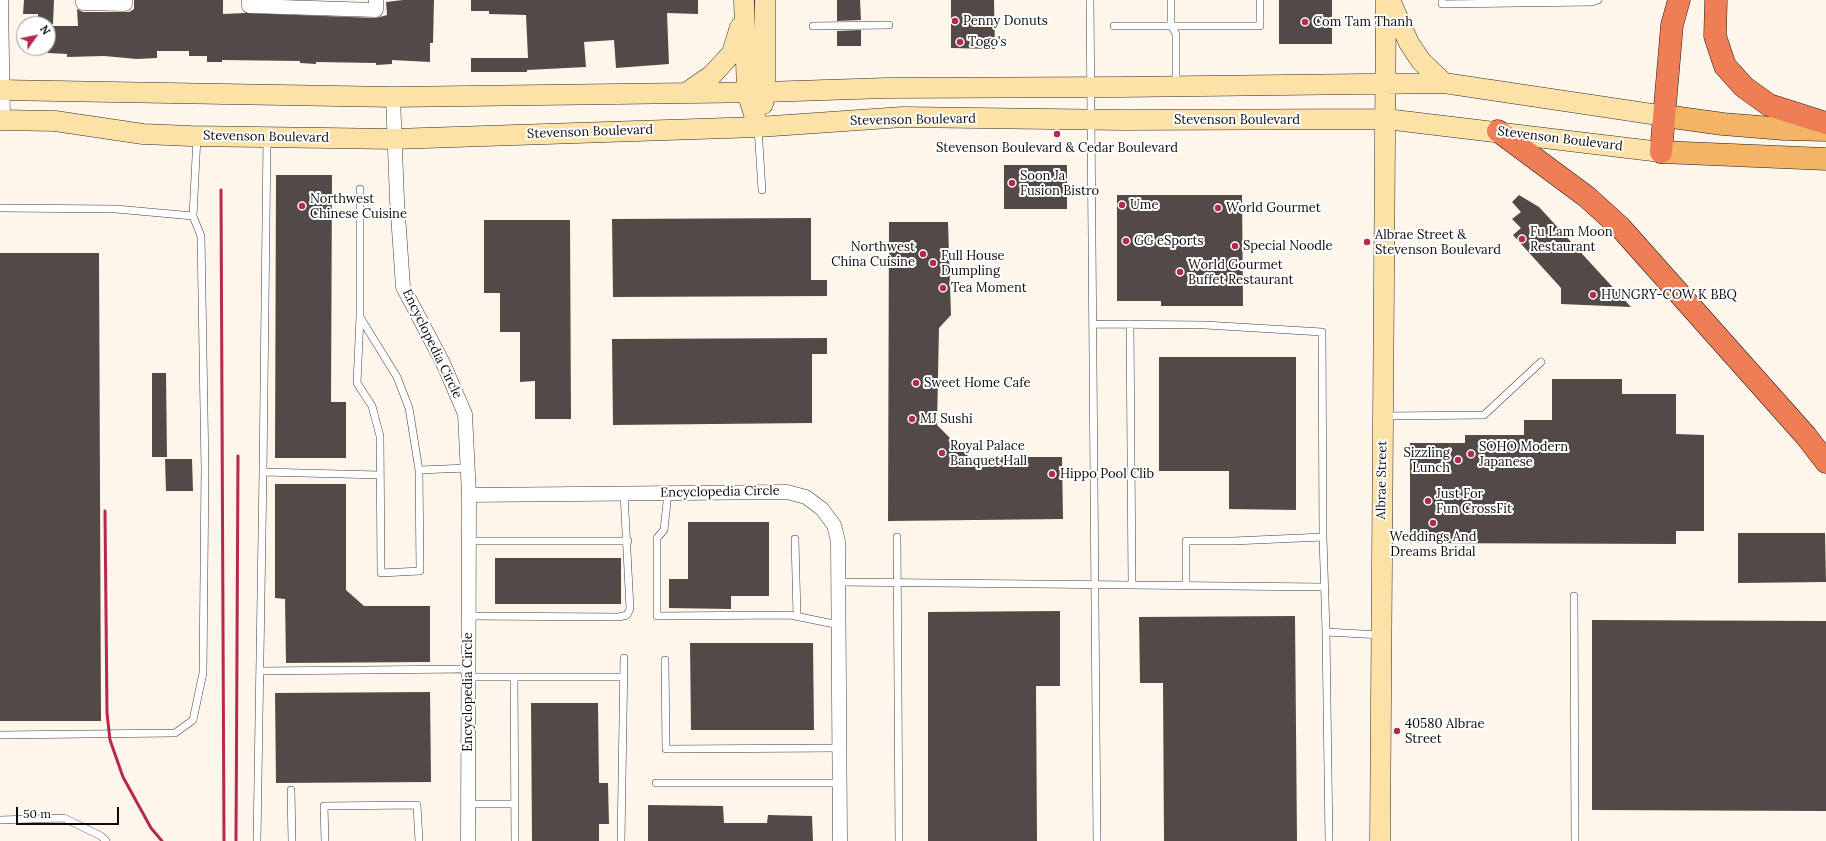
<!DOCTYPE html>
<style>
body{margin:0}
#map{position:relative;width:1826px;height:841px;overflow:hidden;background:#fef6ea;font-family:Lora,serif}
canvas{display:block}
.north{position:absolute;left:16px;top:16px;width:40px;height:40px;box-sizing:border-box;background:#fff;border:1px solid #9d9d9d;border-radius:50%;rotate:57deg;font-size:11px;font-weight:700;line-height:16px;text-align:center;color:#0b0b0b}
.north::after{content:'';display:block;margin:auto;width:14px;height:18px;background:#b5294c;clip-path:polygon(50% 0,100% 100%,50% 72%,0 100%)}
.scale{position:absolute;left:16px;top:807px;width:103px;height:18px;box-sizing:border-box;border:2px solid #0b0b0b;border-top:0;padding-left:5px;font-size:12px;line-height:14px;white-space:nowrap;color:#0b0b0b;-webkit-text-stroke:3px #fff;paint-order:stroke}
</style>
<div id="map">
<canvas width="1826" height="841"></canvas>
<div class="north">N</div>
<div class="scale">50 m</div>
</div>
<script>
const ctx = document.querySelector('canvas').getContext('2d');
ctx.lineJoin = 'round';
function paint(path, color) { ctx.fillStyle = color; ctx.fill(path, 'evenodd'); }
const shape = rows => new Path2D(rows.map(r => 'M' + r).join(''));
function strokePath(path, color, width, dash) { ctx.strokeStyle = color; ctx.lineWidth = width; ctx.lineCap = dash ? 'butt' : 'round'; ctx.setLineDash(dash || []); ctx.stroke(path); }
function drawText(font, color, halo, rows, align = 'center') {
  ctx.font = font + ' Lora,serif'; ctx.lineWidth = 4; ctx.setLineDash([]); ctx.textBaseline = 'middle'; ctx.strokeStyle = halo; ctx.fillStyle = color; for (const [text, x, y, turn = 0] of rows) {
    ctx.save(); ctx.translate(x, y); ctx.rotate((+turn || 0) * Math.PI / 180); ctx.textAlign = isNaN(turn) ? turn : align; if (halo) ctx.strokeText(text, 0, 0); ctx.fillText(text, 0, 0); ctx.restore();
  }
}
paint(shape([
 [24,0,54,0,53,24,37,24,38,14,23,14],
 [134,0,223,0,223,14,245,13,376,18,387,15,386,2,403,0,434,0,433,43,430,43,430,62,392,60,392,64,376,65,376,63,316,62,316,64,300,63,300,61,222,60,222,62,207,62,207,56,189,56,189,51,157,51,157,58,137,59,104,56,67,57,67,54,48,53,48,26,78,26,77,9,83,12,129,12,134,9],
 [471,0,698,0,698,14,667,13,669,64,616,68,614,40,584,42,586,67,527,70,527,72,471,72,471,58,528,58,526,15,489,14,489,11,471,11],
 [837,0,860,0,861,20,837,21],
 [951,0,994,0,995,49,951,48],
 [1279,0,1332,0,1332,44,1279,44],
 [861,30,861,46,837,46,837,31],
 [1004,165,1067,165,1067,209,1004,209],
 [276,175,332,175,331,402,346,402,346,458,275,458],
 [1117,195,1242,195,1243,306,1161,306,1161,301,1117,301],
 [1519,195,1539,207,1631,307,1561,304,1561,288,1513,235,1521,228,1512,219,1521,212,1512,202],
 [811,218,811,280,827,280,827,296,613,297,612,219],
 [484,220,570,220,571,419,535,419,535,381,520,382,520,332,500,332,500,293,484,293],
 [889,222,948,222,951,315,939,328,937,425,969,457,1062,457,1063,519,888,521],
 [0,253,99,253,101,721,0,721],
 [827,338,827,354,812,354,812,423,613,425,612,339],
 [1159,357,1296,357,1296,510,1229,509,1229,471,1159,471],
 [152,373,166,373,167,457,152,457],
 [1552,379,1622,379,1622,394,1676,394,1676,434,1704,435,1704,531,1676,531,1676,544,1410,543,1410,443,1465,443,1465,435,1524,435,1524,420,1552,420],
 [165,459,192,459,193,491,166,491],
 [275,484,346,484,346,590,364,606,430,606,430,662,286,663,285,599,275,598],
 [688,522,769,522,769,596,731,596,731,609,669,608,669,579,688,579],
 [1738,533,1825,533,1826,582,1738,583],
 [495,558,621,558,621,604,495,604],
 [1060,611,1060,686,1036,686,1037,841,928,841,928,612],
 [1295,616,1297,841,1164,841,1163,683,1140,683,1139,617],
 [1592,620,1826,621,1826,811,1592,810],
 [690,643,813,643,814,730,691,730],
 [430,692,431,782,276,783,275,693],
 [531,703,598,703,599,783,608,783,609,824,599,824,599,841,532,841],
 [648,805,723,806,724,823,767,823,768,815,812,816,813,841,648,841]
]), '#534a48');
const lane = shape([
 [1090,0,1097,841],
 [1171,0,1171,25,1176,34,1176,85],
 [1442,0,1442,4,1592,2,1598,0],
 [813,26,889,25],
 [1114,26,1260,26,1260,0],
 [758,128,762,190],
 [360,189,360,317,397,377,409,408,419,470,468,468],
 [0,208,116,209,193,216],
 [360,317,357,383,372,406,380,436,381,573,420,571,419,470],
 [1094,324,1205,325,1322,332,1323,537],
 [1130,324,1132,585],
 [1385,416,1484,415,1541,362],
 [263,472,380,475],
 [668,493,664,530,657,538,657,616,790,615,839,625],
 [897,537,899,841],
 [795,539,797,616],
 [469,541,628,541],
 [839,582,1324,587],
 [1186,586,1186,541,1233,541,1323,537,1326,632,1329,841],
 [1574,596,1575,841],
 [469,616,619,617,627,615,630,609,624,493],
 [1326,632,1381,635],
 [665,660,666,749,839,748],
 [260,671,468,669],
 [468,677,624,677],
 [514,677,515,841],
 [0,735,175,733,193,720,203,673,205,470,201,236,193,216,197,137],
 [656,783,840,783],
 [291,790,292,841],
 [468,804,515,804],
 [0,820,64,818,101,836,106,841],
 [257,841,263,472,267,139],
 [325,841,324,806,417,805,419,841],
 [621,841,624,658]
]);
const street = shape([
 [1,0,3,120],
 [83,0,83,3,125,4,125,0],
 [249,0,249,6,376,10,376,0],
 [393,97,397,200,403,287,443,363,465,414,469,495],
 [468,841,469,495,787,492,806,497,822,509,834,525,838,541,840,841]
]);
const secondary = shape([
 [744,0,747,92,758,127],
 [1390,0,1409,43,1421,61,1444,83],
 [0,90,393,97,765,92,886,88,1122,87,1444,83,1665,116],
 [686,93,712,75,732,53,740,27],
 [763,104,765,92,765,0],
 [0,120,55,121,143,134,191,136,394,139,758,127,903,117,1123,120,1386,119,1661,152],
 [1380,841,1386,0]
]);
const primary = shape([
 [1665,116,1723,124,1784,129,1826,130],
 [1661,152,1826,159]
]);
const highway = shape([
 [1716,0,1715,36,1725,66,1744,87,1769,105,1826,123],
 [1498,131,1587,197,1620,227,1806,436,1826,462],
 [1661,152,1672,25,1679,0]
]);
strokePath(lane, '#3e3e3e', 8);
strokePath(street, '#3e3e3e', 15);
strokePath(secondary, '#2d2d2d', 21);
strokePath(primary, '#1c1c1c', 23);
strokePath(highway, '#1c1c1c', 23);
strokePath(lane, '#fff', 7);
strokePath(street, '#fff', 14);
strokePath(secondary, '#fce2a7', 20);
strokePath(primary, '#f3b465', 22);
strokePath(highway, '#ef7e57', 22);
strokePath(shape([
 [221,190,224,841],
 [105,511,107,713,110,740,123,777,151,828,162,841],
 [236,841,238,456]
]), '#b5294c', 3);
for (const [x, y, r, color] of [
 [955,21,4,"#b5294c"],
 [1305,22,4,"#b5294c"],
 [960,42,4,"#b5294c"],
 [1057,134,4,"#b5294c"],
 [1012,183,4,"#b5294c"],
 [1122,205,4,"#b5294c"],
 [302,206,4,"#b5294c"],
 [1218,208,4,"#b5294c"],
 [1522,239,4,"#b5294c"],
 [1126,241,4,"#b5294c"],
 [1367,242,4,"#b5294c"],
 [1235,246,4,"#b5294c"],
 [923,254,4,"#b5294c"],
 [933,263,4,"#b5294c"],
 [1180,272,4,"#b5294c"],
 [943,288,4,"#b5294c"],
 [1593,295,4,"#b5294c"],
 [916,383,4,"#b5294c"],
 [912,419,4,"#b5294c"],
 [942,453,4,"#b5294c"],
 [1471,454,4,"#b5294c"],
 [1458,460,4,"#b5294c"],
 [1052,474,4,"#b5294c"],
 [1428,501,4,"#b5294c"],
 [1433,523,4,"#b5294c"],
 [1397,731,4,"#b5294c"]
]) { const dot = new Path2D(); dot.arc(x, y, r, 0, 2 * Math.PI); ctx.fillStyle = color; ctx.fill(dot); strokePath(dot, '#fff', 1.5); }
drawText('13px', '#0b0b0b', '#fff', [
 ["Penny Donuts",963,21],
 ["Com Tam Thanh",1313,22],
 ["Togo's",968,42],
 ["Stevenson Boulevard & Cedar Boulevard",1057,148,"center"],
 ["Soon Ja",1020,176],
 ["Fusion Bistro",1020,191],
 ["Northwest",310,199],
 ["Chinese Cuisine",310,214],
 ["Ume",1130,205],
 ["World Gourmet",1226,208],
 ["Fu Lam Moon",1530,232],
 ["Restaurant",1530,247],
 ["Albrae Street &",1375,235],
 ["Stevenson Boulevard",1375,250],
 ["GG eSports",1134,241],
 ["Special Noodle",1243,246],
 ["Northwest",915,247,"right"],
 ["China Cuisine",915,262,"right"],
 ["Full House",941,256],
 ["Dumpling",941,271],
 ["World Gourmet",1188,265],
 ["Buffet Restaurant",1188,280],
 ["Tea Moment",951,288],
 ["HUNGRY-COW K BBQ",1601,295],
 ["Sweet Home Cafe",924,383],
 ["MJ Sushi",920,419],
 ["Royal Palace",950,446],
 ["Banquet Hall",950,461],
 ["SOHO Modern",1479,447],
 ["Japanese",1479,462],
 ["Sizzling",1450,453,"right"],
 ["Lunch",1450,468,"right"],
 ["Hippo Pool Clib",1060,474],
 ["Just For",1436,494],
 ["Fun CrossFit",1436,509],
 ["Weddings And",1433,537,"center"],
 ["Dreams Bridal",1433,552,"center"],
 ["40580 Albrae",1405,724],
 ["Street",1405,739]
], 'left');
drawText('13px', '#0b0b0b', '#fff', [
 ["Stevenson Boulevard",913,120,-1],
 ["Stevenson Boulevard",1237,120],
 ["Stevenson Boulevard",590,132,-2],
 ["Stevenson Boulevard",266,137,1],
 ["Stevenson Boulevard",1560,139,7],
 ["Encyclopedia Circle",432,344,64],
 ["Albrae Street",1382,480,-89],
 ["Encyclopedia Circle",720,492,-1],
 ["Encyclopedia Circle",468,692,-90]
]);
</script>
